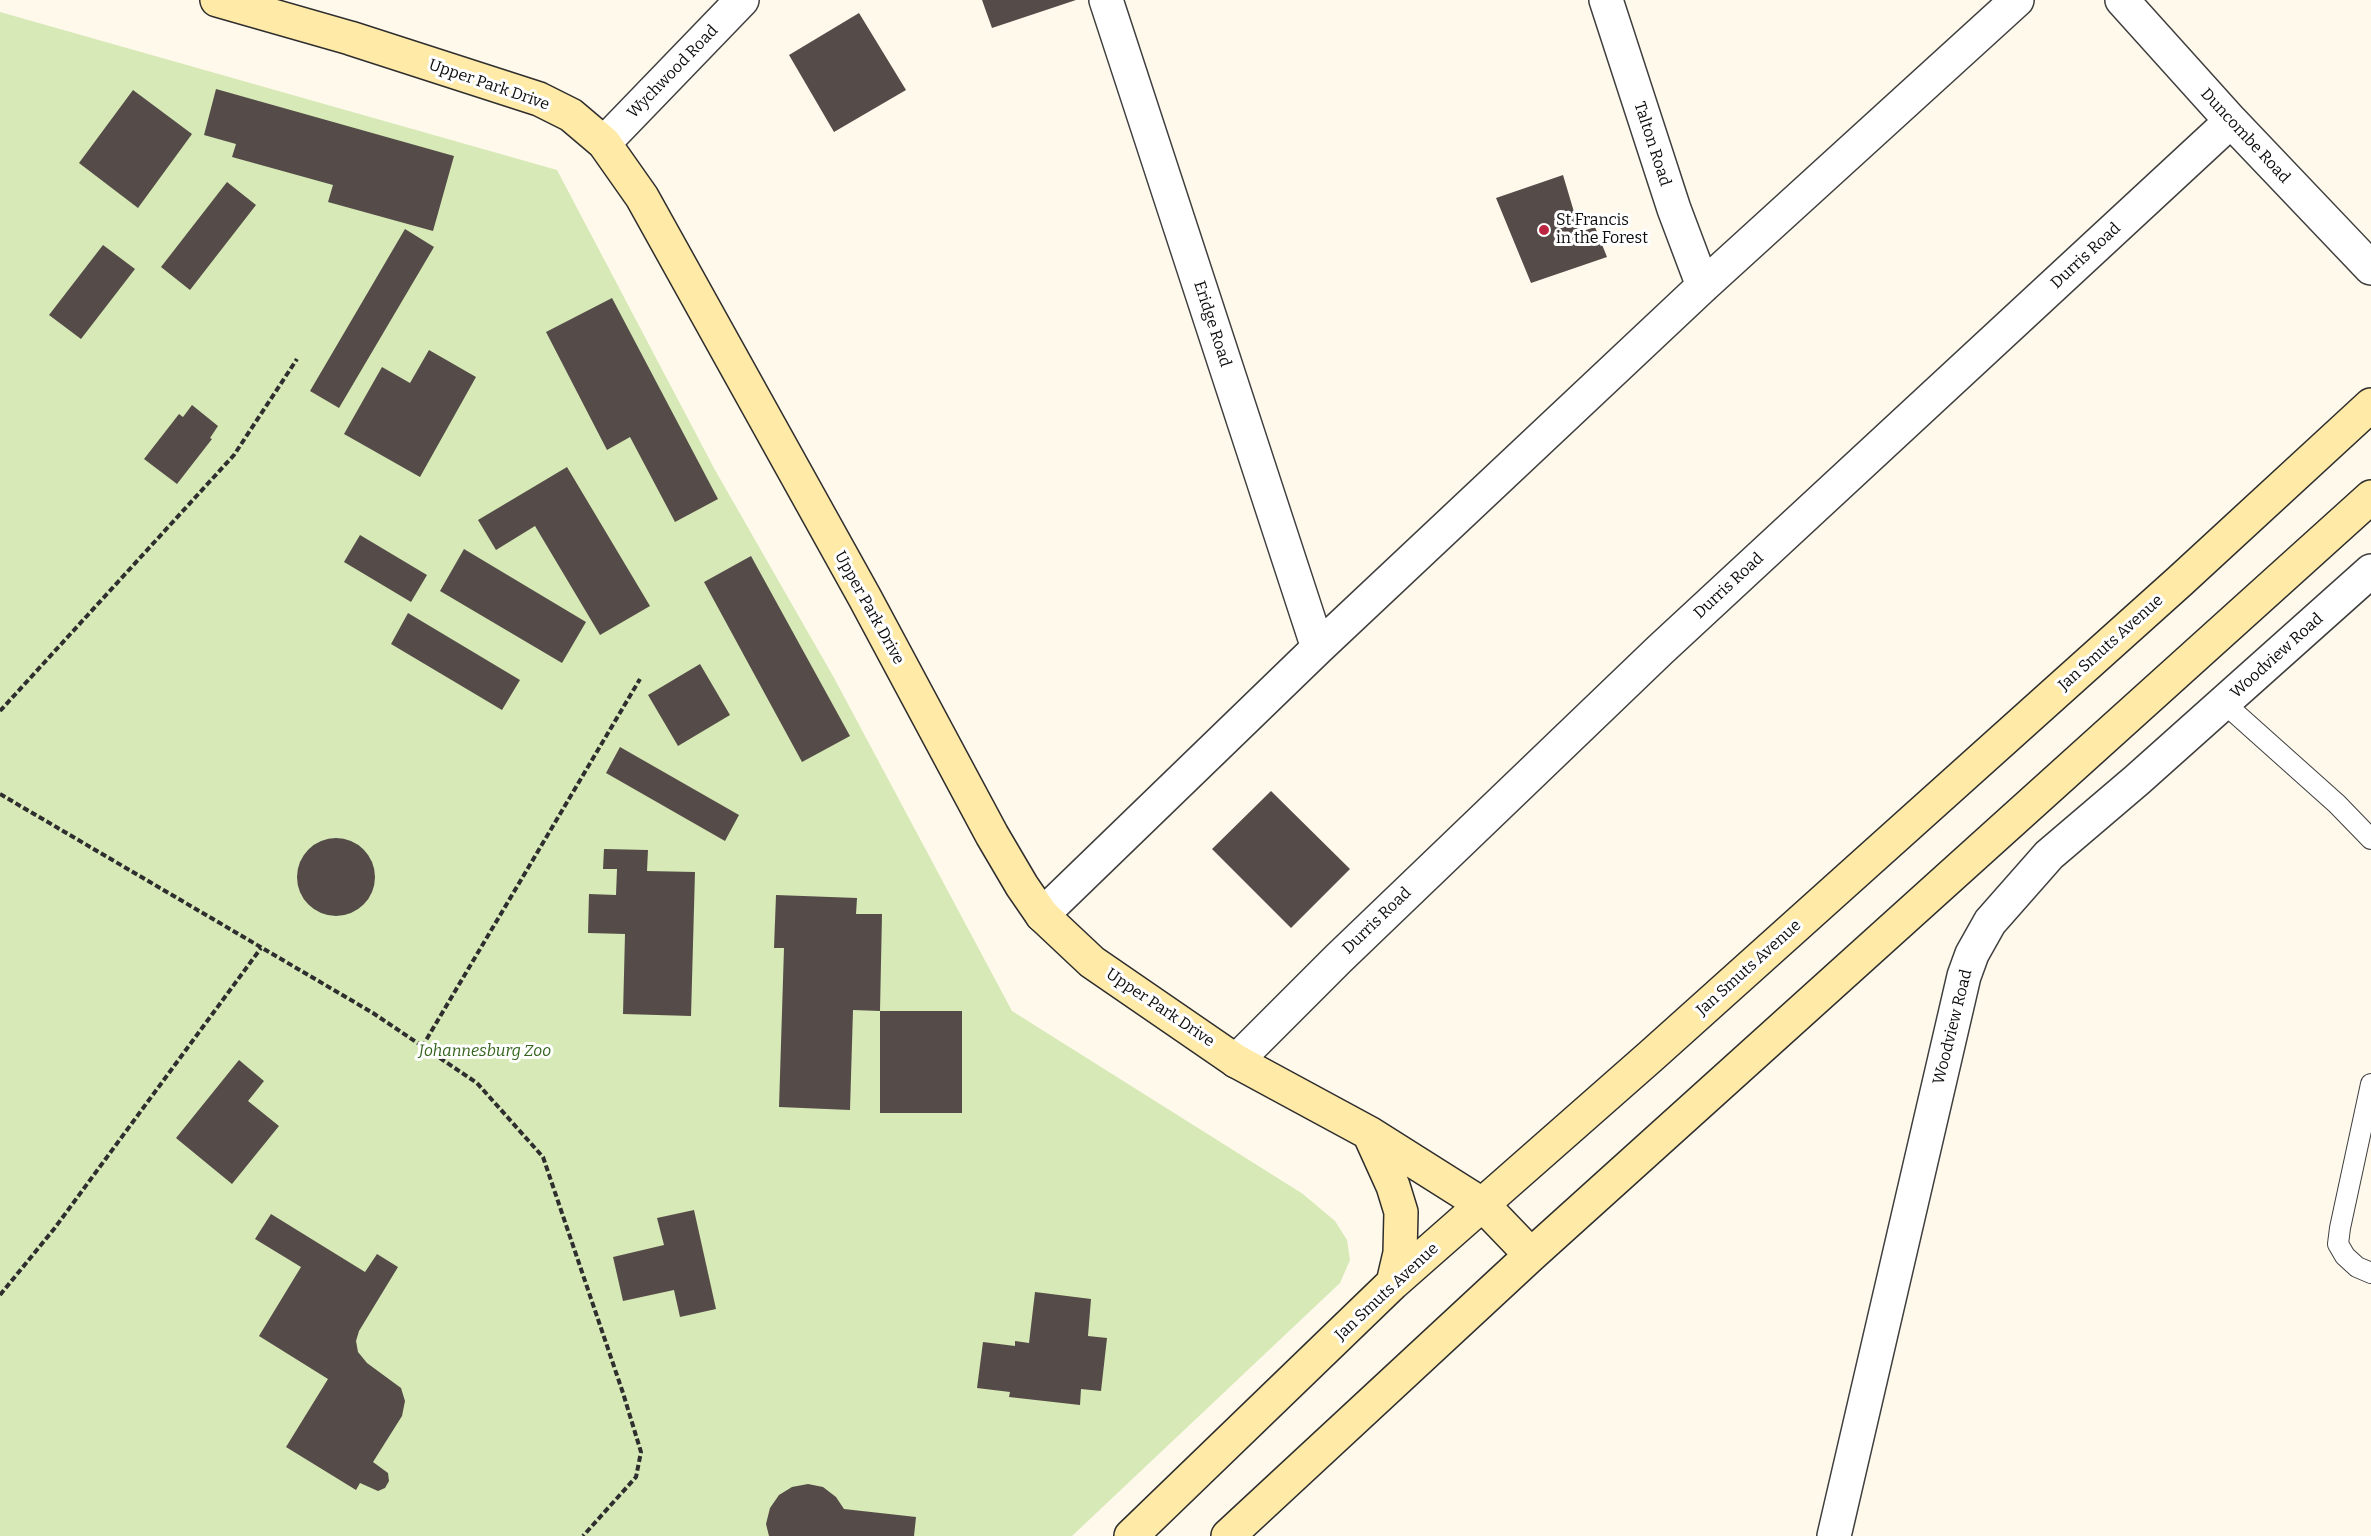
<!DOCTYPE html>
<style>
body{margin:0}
canvas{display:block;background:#fff9ec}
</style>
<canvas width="2371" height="1536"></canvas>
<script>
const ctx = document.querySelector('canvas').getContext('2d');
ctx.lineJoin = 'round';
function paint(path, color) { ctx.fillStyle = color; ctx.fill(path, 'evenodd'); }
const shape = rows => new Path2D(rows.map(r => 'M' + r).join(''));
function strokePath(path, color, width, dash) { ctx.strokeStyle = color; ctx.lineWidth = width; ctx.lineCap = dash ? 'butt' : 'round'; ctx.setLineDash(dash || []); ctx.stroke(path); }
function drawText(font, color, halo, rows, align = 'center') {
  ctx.font = font + ' Bitter,serif'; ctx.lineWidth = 6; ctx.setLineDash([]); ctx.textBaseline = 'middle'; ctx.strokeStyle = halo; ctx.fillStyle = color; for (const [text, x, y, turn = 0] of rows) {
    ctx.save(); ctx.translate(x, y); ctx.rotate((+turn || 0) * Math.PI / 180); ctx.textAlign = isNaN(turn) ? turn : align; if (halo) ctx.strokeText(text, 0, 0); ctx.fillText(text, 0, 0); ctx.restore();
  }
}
paint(shape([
 [0,12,557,170,715,470,833,676,1012,1011,1303,1194,1335,1221,1347,1240,1350,1260,1340,1283,1072,1536,0,1536]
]), '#d7e9b6');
paint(shape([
 [982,0,1076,0,992,28],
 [859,13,906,90,834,132,789,55],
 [216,89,454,156,433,231,328,202,333,185,232,157,236,144,204,135],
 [133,90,192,134,138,208,79,163],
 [1563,175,1580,232,1595,227,1607,257,1531,283,1496,198],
 [227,182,256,205,190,290,161,267],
 [405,229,434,247,339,408,310,391],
 [103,245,135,269,81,339,49,315],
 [612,298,718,499,675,522,630,437,607,450,546,332],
 [429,350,476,377,420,477,344,434,382,367,410,383],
 [192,405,218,426,210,438,212,439,177,484,144,459,179,414,183,417],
 [567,467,650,606,600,635,535,526,496,550,478,520],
 [360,535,427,575,411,602,344,562],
 [464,549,586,622,562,663,440,591],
 [751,556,850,736,802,762,704,582],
 [408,613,520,680,502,710,391,644],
 [700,664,730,715,678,746,648,695],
 [620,747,739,815,725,841,606,773],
 [1271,791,1350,869,1291,928,1212,849],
 '297 877a39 39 0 1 1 78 0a39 39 0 1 1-78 0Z',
 [604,849,648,850,647,871,695,872,691,1016,623,1014,625,934,588,933,589,894,616,895,617,869,603,869],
 [776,895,857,898,856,914,882,914,880,1011,853,1010,850,1110,779,1107,784,948,774,948],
 [880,1011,962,1011,962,1113,880,1113],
 [239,1060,264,1081,248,1101,279,1126,232,1184,176,1138],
 [694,1210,716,1309,680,1317,674,1290,623,1301,613,1257,664,1245,657,1218],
 [271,1214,365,1272,377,1254,398,1267,359,1331,356,1341,358,1352,367,1363,401,1388,405,1401,402,1416,373,1462,388,1473,389,1481,385,1488,378,1491,360,1483,356,1490,286,1447,328,1379,259,1336,301,1267,255,1239],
 [1035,1292,1091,1299,1088,1336,1107,1338,1101,1391,1081,1389,1080,1405,1009,1397,1010,1392,977,1388,983,1342,1015,1346,1015,1341,1029,1343],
 [808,1484,823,1487,836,1497,844,1509,916,1517,914,1536,769,1536,766,1524,770,1508,779,1495,792,1487]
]), '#554c49');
const lane = shape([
 [2224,703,2337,804,2371,839],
 [2371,1084,2340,1228,2338,1244,2345,1256,2357,1267,2371,1273]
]);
const street = shape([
 [1106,0,1318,648],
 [1606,0,1674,209,1703,286],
 [2122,0,2231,121,2371,268],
 [604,143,742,0],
 [1042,915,1318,648,1703,286,2017,0],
 [1236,1061,1338,959,1660,650,2231,121],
 [1834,1536,1964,976,1972,954,1990,922,2049,855,2137,780,2371,571]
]);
const secondary = shape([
 [217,0,350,38,539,99,571,115,604,143,642,197,865,598,992,835,1022,886,1042,915,1092,962,1236,1061,1369,1133,1483,1205,1531,1255],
 [1369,1133,1393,1186,1401,1212,1400,1253,1393,1283],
 [1131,1536,1393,1283,1651,1056,2180,581,2371,405],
 [1228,1536,1531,1255,2371,497]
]);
strokePath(lane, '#3f3f3f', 22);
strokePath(street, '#3f3f3f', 36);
strokePath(secondary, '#2e2e2e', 36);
strokePath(shape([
 [0,711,234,455,297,359],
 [0,794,373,1013,477,1083,543,1157,623,1393,641,1452,636,1477,583,1536],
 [422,1047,640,679],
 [0,1295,54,1229,261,948]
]), '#2e2e2e', 4, [6, 3]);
strokePath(lane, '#fff', 20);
strokePath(street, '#fff', 33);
strokePath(secondary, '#ffeaa7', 33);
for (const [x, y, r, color] of [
 [1544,230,6,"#bc253f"]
]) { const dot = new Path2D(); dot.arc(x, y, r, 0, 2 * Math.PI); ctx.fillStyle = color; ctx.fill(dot); strokePath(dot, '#fff', 2); }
drawText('16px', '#0c0c0c', '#fff', [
 ["Wychwood Road",673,72,-46],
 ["Upper Park Drive",489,85,19],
 ["Duncombe Road",2245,136,47],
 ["Talton Road",1652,144,72],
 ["Durris Road",2086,256,-43],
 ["Eridge Road",1212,324,72],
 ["Durris Road",1729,586,-43],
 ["Upper Park Drive",869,608,61],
 ["Jan Smuts Avenue",2111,643,-42],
 ["Woodview Road",2277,656,-42],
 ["Durris Road",1377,921,-44],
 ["Jan Smuts Avenue",1749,968,-42],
 ["Upper Park Drive",1160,1008,34],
 ["Woodview Road",1953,1027,-76],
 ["Jan Smuts Avenue",1387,1292,-43]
]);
drawText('16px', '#0c0c0c', '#fff', [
 ["St Francis",1556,221],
 ["in the Forest",1556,239]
], 'left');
drawText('italic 16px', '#34641d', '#fff', [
 ["Johannesburg Zoo",485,1052]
]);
</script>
